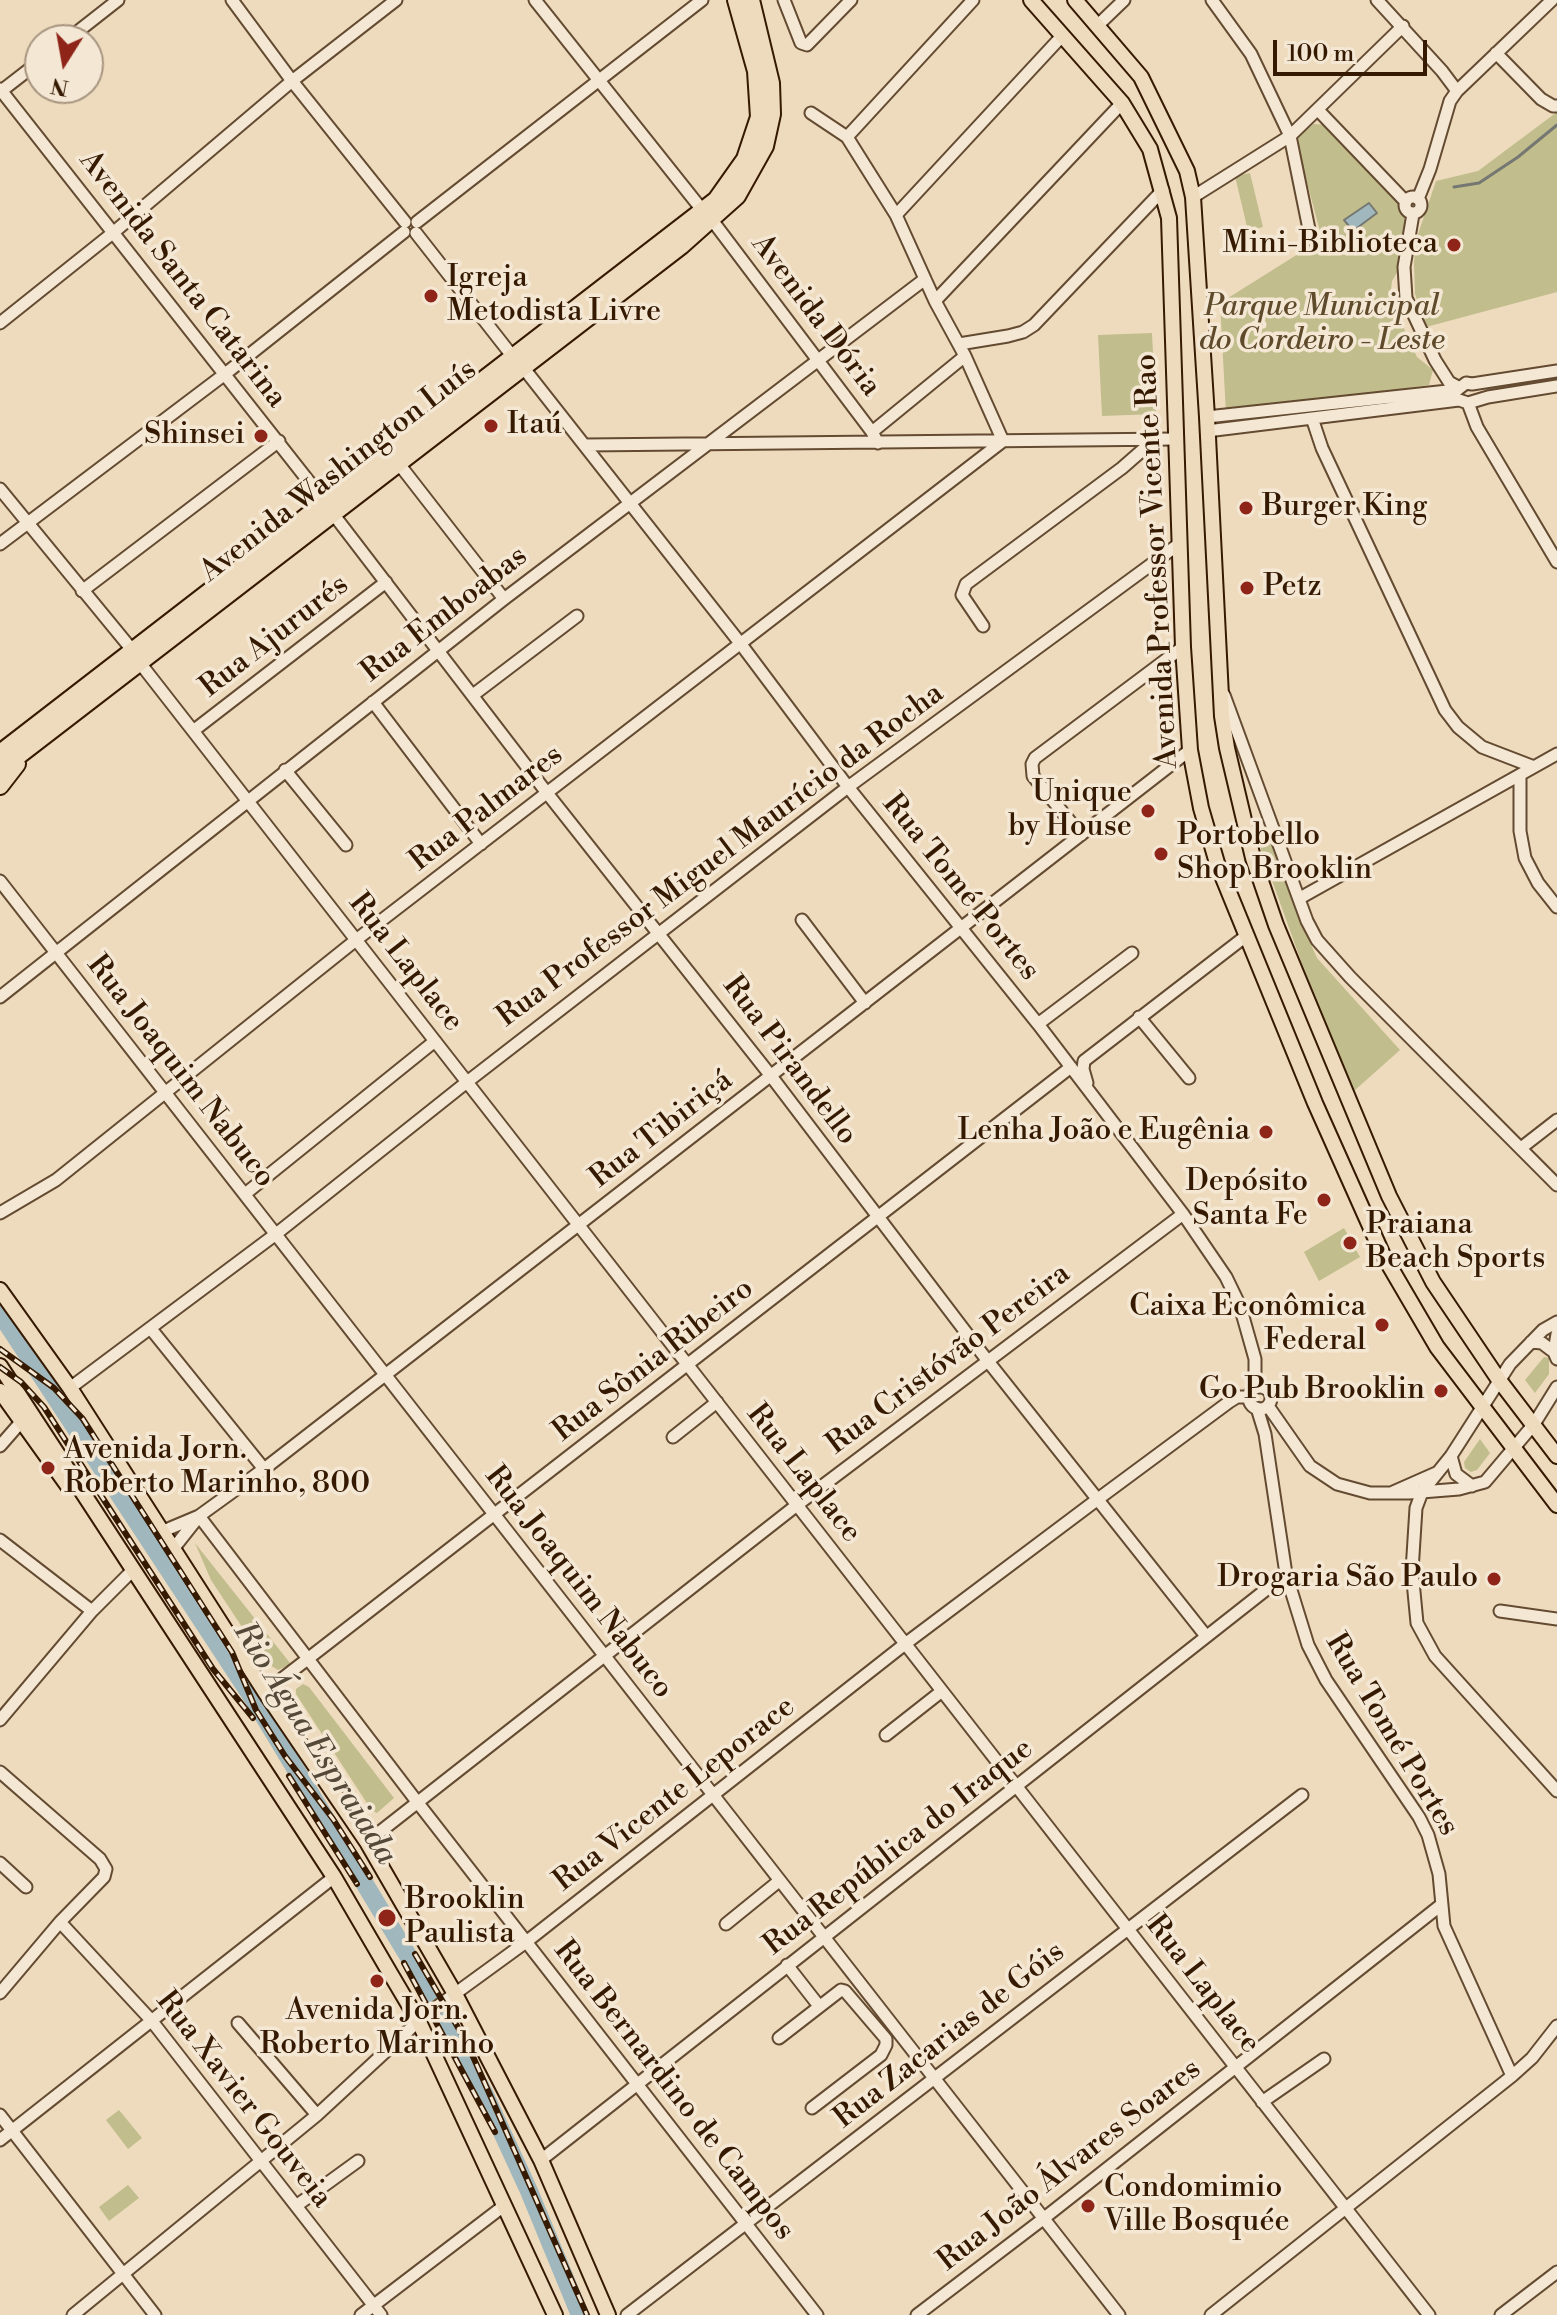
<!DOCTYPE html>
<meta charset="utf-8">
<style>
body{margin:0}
#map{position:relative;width:1557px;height:2315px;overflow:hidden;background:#eedbbe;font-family:"Libre Bodoni",serif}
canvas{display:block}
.north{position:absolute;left:24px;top:24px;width:80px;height:80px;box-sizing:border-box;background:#f4e8d5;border:2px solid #a89580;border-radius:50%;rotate:191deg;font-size:22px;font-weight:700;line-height:32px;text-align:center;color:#351901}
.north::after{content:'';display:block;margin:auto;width:28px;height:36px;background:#8f2418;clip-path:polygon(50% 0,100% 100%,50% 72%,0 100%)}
.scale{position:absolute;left:1273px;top:40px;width:154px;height:36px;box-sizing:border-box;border:4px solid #351901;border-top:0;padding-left:10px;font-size:24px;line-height:28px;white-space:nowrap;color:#351901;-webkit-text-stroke:6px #f4e8d5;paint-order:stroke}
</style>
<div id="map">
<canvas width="1557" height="2315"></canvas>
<div class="north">N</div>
<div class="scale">100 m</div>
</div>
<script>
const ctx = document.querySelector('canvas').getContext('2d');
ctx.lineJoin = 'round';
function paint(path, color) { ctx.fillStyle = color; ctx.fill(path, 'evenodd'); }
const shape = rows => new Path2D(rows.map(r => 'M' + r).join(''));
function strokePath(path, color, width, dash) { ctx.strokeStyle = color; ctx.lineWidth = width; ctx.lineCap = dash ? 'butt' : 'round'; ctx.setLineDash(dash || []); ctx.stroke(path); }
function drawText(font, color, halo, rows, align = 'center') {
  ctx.font = font + ' "Libre Bodoni",serif'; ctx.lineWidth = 7; ctx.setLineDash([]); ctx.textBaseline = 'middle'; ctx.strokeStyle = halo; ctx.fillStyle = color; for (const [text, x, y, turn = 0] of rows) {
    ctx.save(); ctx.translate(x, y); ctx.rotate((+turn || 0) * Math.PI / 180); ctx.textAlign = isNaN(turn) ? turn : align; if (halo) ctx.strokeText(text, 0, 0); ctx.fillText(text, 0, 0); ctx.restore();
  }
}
paint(shape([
 [1557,112,1557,292,1426,327,1415,294,1414,264,1415,243,1436,181,1478,171],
 [1314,124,1327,125,1400,202,1406,217,1398,271,1392,281,1390,298,1417,357,1433,370,1429,385,1226,413,1220,303,1322,239,1295,137],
 [1250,173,1263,227,1248,231,1235,176],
 [1152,333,1156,414,1102,416,1098,335],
 [1268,828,1303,927,1317,958,1400,1050,1354,1091,1302,964,1255,833],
 [1344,1228,1360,1257,1319,1281,1304,1252],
 [1544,1357,1549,1358,1549,1374,1535,1393,1525,1380],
 [1480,1439,1490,1453,1477,1470,1471,1472,1465,1468,1464,1462],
 [195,1543,290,1663,289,1665,278,1670,265,1662,211,1580],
 [303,1684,309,1687,394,1798,377,1813,372,1811,296,1694,296,1689],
 [119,2110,142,2138,128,2149,106,2120],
 [128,2185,139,2198,109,2221,99,2207]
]), '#c1bd8c');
const water = shape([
 [1369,203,1377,213,1353,231,1344,220,1369,203]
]);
paint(water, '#a0b8bd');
strokePath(water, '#757872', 2);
strokePath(shape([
 [1454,187,1479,183,1518,157,1557,125]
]), '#757872', 3);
strokePath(shape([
 [0,1313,254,1700,407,1954,484,2093,529,2191,580,2315]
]), '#a0b8bd', 18);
const minor = shape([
 [232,0,292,81,405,222],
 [535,0,703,211],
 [784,0,801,43,807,45,851,0],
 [1212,0,1251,54,1290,136,1311,239],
 [1377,0,1442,71,1457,91],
 [1098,25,1124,0],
 [67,40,118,0],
 [1496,53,1541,99,1553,106,1557,106],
 [0,89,325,502],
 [0,92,40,61],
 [1318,110,1406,202],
 [847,137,973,0],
 '1405 205a8 8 0 1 1 16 0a8 8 0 1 1-16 0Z',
 [1193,197,1290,136,1403,26],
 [1418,199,1430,169,1450,101,1457,91,1552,0],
 [1413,214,1404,267,1406,298,1435,360,1449,382,1458,387],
 [896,215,1062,36],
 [712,220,872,432,878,443],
 [417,222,702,0],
 [416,233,513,357],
 [935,301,1122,103],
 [0,323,114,232,292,81,396,0],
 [959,344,1008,336,1023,332,1034,325,1163,190],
 [522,366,740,643,848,787,1038,1024,1183,1214,1226,1277,1240,1306,1255,1359,1255,1388],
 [1457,390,1466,383,1472,384,1557,371],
 [1468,403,1477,427,1557,562],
 [1207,417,1457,390],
 [1312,418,1322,448,1445,710,1458,727,1482,747,1534,767],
 [1207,431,1459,400,1468,403,1488,397,1557,386],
 [872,432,965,356],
 [586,445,1175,439],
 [399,464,504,599],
 [0,489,133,651],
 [334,515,547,793,771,1076,987,1360,1206,1636],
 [0,544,225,374,404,232],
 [82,591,279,441],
 [983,626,962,595,966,584,1122,468,1154,440],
 [140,663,1429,2315],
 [473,695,577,616],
 [1224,695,1307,921,1317,940,1350,977,1557,1185],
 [373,702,481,844],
 [193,731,386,582],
 [285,770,346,845],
 [1520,775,1520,831,1525,858,1538,883,1557,907],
 [1081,835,1033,776,1032,764,1035,758,1183,647],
 [0,881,1119,2315],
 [1300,898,1557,754],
 [802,920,865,1003],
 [0,997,504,599,925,279],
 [1139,1017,1189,1078],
 [1038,1024,1132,953],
 [1087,1083,1083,1069,1084,1061,1246,936],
 [1521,1148,1557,1120],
 [245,1194,435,1041],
 [0,1213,56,1180,356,940,1003,441,965,356,935,301,896,215,847,137,811,113],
 [1557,1322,1543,1330,1510,1364,1451,1456,1422,1492,1416,1508,1412,1571,1417,1623,1435,1656,1557,1791],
 [151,1329,264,1469],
 [1557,1334,1554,1352,1557,1359],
 [1531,1342,1542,1343,1554,1352],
 '1249 1398a11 11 0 1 1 22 0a11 11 0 1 1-22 0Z',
 [70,1388,276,1234,467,1082,848,787,1179,544],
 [1268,1406,1310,1466,1337,1484,1370,1493,1409,1493,1459,1489,1485,1482,1534,1424,1557,1387],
 [1257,1408,1265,1434,1286,1574,1308,1645,1326,1680,1419,1817,1428,1835,1439,1874,1444,1926,1512,2076],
 [673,1437,717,1402],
 [0,1446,21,1422],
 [1451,1456,1456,1474,1472,1486],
 [1393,1492,1436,1473],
 [199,1516,418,1803,817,2315],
 [161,1532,199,1516,264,1469,1190,750],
 [0,1540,92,1611],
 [173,1549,196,1520],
 [1500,1611,1557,1619],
 [265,1692,1071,1067],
 [0,1720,92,1611,132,1571],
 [886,1735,942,1691],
 [0,1772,100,1859,106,1869,104,1877,60,1922,0,1993],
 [367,1842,797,1505,1183,1214],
 [0,1863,26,1887],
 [60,1922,151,2020,381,2315],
 [726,1924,779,1881],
 [787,1965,819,2006],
 [238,2023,317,2115],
 [779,2038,841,1990,845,1991,886,2039,886,2045,881,2055,812,2108],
 [1262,2102,1324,2059],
 [0,2115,155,2315],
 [0,2140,334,1877],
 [541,2160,1286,1574],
 [296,2206,358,2161],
 [73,2315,317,2115,423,2017,526,1942,905,1644,1098,1499,1229,1402,1237,1397,1248,1397],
 [361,2315,505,2205],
 [627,2315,1302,1795],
 [917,2315,1043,2219,1441,1905],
 [1211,2315,1512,2076,1532,2058,1557,2026],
 [1501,2315,1557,2272]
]);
const major = shape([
 [1031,0,1122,103,1150,149,1169,218,1183,647,1190,750,1201,808,1217,863,1315,1103,1382,1253,1437,1347,1557,1505],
 [1075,0,1141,77,1187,171,1193,197,1207,417,1222,716,1227,748,1253,858,1276,925,1389,1196,1433,1282,1499,1380,1557,1456],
 [0,1290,70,1388,265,1692,367,1842,455,1994,541,2160,608,2315],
 [0,1366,334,1877,390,1973,419,2022,555,2315],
 [0,1391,68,1486]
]);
const highway = shape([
 [0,753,716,200,745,159,759,117,756,71,736,0],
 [0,770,681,246,737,196,765,146,772,114,771,83,751,0],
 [0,786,17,764]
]);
strokePath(minor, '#634a30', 15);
strokePath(major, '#351901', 18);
strokePath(highway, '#351901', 20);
strokePath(minor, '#f4e8d5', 11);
strokePath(major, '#eedbbe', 14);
strokePath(highway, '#eedbbe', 16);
const rail = shape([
 [0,1349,54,1388,83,1419,232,1652,256,1710,285,1756,333,1819,370,1877],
 [0,1367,21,1382,44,1407,213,1669,253,1718],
 [289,1776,357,1884],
 [415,1954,467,2043,587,2315],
 [404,1963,495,2132]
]);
strokePath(rail, '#351901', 6);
strokePath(rail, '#f4e8d5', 3, [9]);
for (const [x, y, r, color] of [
 [1454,245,8,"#8f2418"],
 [431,296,8,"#8f2418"],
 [491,426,8,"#8f2418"],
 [261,436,8,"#8f2418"],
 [1246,508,8,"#8f2418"],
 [1247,588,8,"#8f2418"],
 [1148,811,8,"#8f2418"],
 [1161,854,8,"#8f2418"],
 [1266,1132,8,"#8f2418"],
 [1324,1200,8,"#8f2418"],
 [1350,1243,8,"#8f2418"],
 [1382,1325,8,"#8f2418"],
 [1441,1391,8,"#8f2418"],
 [48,1468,8,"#8f2418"],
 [1494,1579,8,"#8f2418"],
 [387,1918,10,"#8f2418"],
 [377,1981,8,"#8f2418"],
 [1088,2206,8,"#8f2418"]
]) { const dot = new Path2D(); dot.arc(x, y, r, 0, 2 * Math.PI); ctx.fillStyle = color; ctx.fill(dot); strokePath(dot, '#f4e8d5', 3); }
drawText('30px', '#351901', '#f4e8d5', [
 ["Mini-Biblioteca",1438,245,"right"],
 ["Igreja",447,279],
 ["Metodista Livre",447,313],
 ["Itaú",507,426],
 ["Shinsei",245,436,"right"],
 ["Burger King",1262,508],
 ["Petz",1263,588],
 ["Unique",1132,794,"right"],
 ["by House",1132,828,"right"],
 ["Portobello",1177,837],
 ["Shop Brooklin",1177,871],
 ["Lenha João e Eugênia",1250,1132,"right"],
 ["Depósito",1308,1183,"right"],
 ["Santa Fe",1308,1217,"right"],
 ["Praiana",1366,1226],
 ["Beach Sports",1366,1260],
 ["Caixa Econômica",1366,1308,"right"],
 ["Federal",1366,1342,"right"],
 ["Go Pub Brooklin",1425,1391,"right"],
 ["Avenida Jorn.",64,1451],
 ["Roberto Marinho, 800",64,1485],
 ["Drogaria São Paulo",1478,1579,"right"],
 ["Brooklin",405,1901],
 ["Paulista",405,1935],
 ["Avenida Jorn.",377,2012,"center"],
 ["Roberto Marinho",377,2046,"center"],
 ["Condomimio",1104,2189],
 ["Ville Bosquée",1104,2223]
], 'left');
drawText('30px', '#351901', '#f4e8d5', [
 ["Avenida Santa Catarina",182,280,52],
 ["Avenida Dória",815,316,53],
 ["Avenida Washington Luís",339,472,-38],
 ["Avenida Professor Vicente Rao",1158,561,-93],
 ["Rua Emboabas",445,615,-38],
 ["Rua Ajururés",275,637,-38],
 ["Rua Palmares",487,809,-38],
 ["Rua Professor Miguel Maurício da Rocha",721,856,-37],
 ["Rua Tomé Portes",960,888,51],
 ["Rua Laplace",405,963,52],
 ["Rua Pirandello",789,1061,53],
 ["Rua Joaquim Nabuco",180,1072,52],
 ["Rua Tibiriçá",662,1130,-38],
 ["Rua Cristóvão Pereira",949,1360,-37],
 ["Rua Sônia Ribeiro",654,1361,-38],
 ["Rua Laplace",803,1474,52],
 ["Rua Joaquim Nabuco",578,1583,52],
 ["Rua Tomé Portes",1391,1735,59],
 ["Rua Vicente Leporace",675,1795,-38],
 ["Rua República do Iraque",899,1848,-38],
 ["Rua Laplace",1202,1985,52],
 ["Rua Zacarias de Góis",950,2036,-38],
 ["Rua Bernardino de Campos",673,2091,52],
 ["Rua Xavier Gouveia",243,2100,52],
 ["Rua João Álvares Soares",1070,2166,-38]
]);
drawText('italic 30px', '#5f4a2b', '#f4e8d5', [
 ["Parque Municipal",1322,308],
 ["do Cordeiro - Leste",1322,342]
]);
drawText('italic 32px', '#554939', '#f4e8d5', [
 ["Rio Água Espraiada",314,1744,58]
]);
</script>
